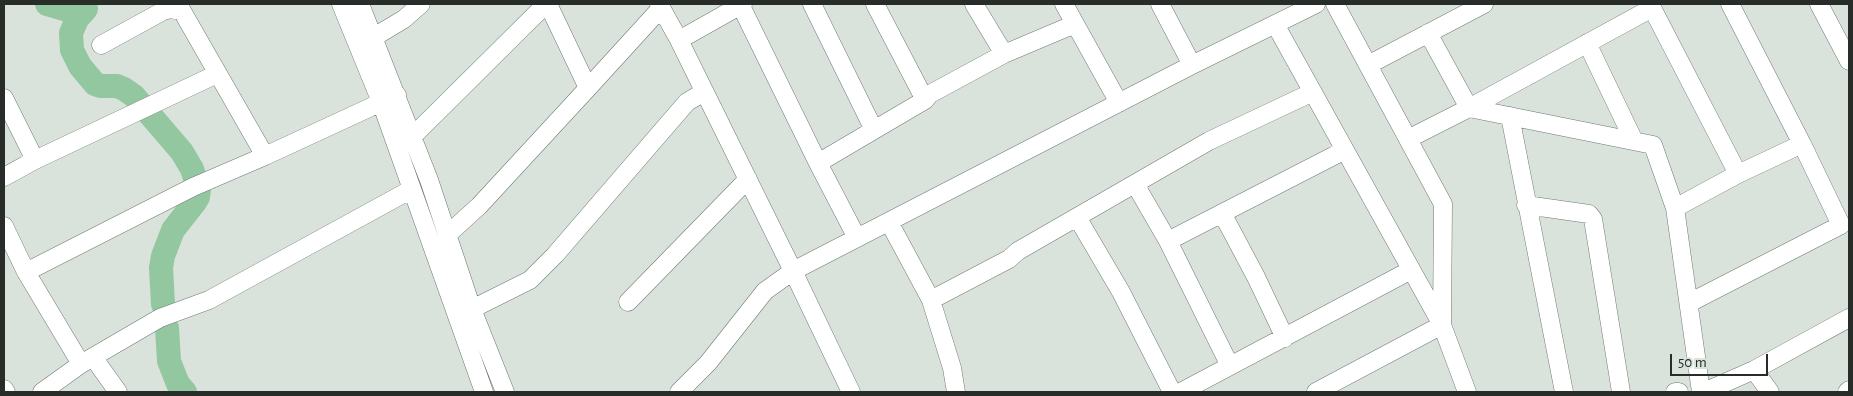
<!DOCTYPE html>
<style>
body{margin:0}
#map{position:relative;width:1853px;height:396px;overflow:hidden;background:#d9e3db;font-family:"Alegreya Sans",sans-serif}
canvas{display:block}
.frame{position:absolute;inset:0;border:5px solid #292d2a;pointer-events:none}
.scale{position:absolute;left:1670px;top:354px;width:98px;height:22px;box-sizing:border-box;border:2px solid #292d2a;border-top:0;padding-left:6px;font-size:15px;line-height:18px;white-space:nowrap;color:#292d2a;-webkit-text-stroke:4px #d9e3db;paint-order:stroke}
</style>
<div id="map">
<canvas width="1853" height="396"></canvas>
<div class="frame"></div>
<div class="scale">50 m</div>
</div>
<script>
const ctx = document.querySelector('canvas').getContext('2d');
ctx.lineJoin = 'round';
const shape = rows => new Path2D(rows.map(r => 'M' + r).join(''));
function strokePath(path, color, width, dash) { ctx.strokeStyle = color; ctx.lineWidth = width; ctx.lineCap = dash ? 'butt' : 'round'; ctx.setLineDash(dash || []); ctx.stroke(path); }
strokePath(shape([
 [47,4,81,14],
 [86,9,77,19,71,33,72,50,80,66,95,84,101,86,117,86,124,89,134,96,182,152,192,169,199,190,198,197,195,202,173,230,163,256,161,268,163,304],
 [167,328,169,361,178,384,185,392]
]), '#93c7a0', 24);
const minor = shape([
 [341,4,381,102,484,392],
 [360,4,429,180,472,309,505,392],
 [548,4,588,88,661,8],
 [659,4,679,40,793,271,851,392],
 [740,4,818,163,874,130,812,4],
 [875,4,925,100],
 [974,4,1004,54],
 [1064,4,1119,103],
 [1160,4,1192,65],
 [1650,4,1738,174,1675,208,1701,392],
 [1819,4,1849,61],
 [1275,24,1442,325,1467,392],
 [1428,33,1469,108,1652,8],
 [374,37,404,19,421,4],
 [679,40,743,4],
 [1587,43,1634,141],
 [101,45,163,11,170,9,182,11,265,156],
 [1368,65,1484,4],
 [4,98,35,160],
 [1510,116,1564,392],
 [874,130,925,100,930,94,1004,54,1075,24],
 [413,136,546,4],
 [1408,139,1469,108,1653,145,1675,208],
 [818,163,857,238],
 [1738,174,1802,144],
 [4,177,35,160,217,74],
 [1135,184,1168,241,1230,366],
 [1526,205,1589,214,1593,219,1621,392],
 [1222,213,1256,277,1285,338],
 [1077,217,1121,292,1172,392],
 [889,222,931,300,952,368,956,392],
 [4,226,26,272],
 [447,235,479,206,588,88],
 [1168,241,1345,150],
 [931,300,1009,259,1018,251,1209,141,1313,92],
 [628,302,748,179],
 [1689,303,1841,225,1802,144,1730,4],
 [472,309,530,280,555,255,687,102,704,92],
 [93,357,118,392],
 [81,364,160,318,209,300,412,189],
 [1754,370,1770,392],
 [4,389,6,392],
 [42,392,81,364,26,272,193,187,265,156,397,95],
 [679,392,708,363,765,291,793,271,1192,65,1316,4],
 [1181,392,1411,270],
 [1316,392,1442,325,1443,204,1335,4],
 [1675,392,1679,392],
 [1704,392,1754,370,1849,318],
 [1847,392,1849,390]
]);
strokePath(minor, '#707972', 19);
strokePath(minor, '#fff', 18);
</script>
